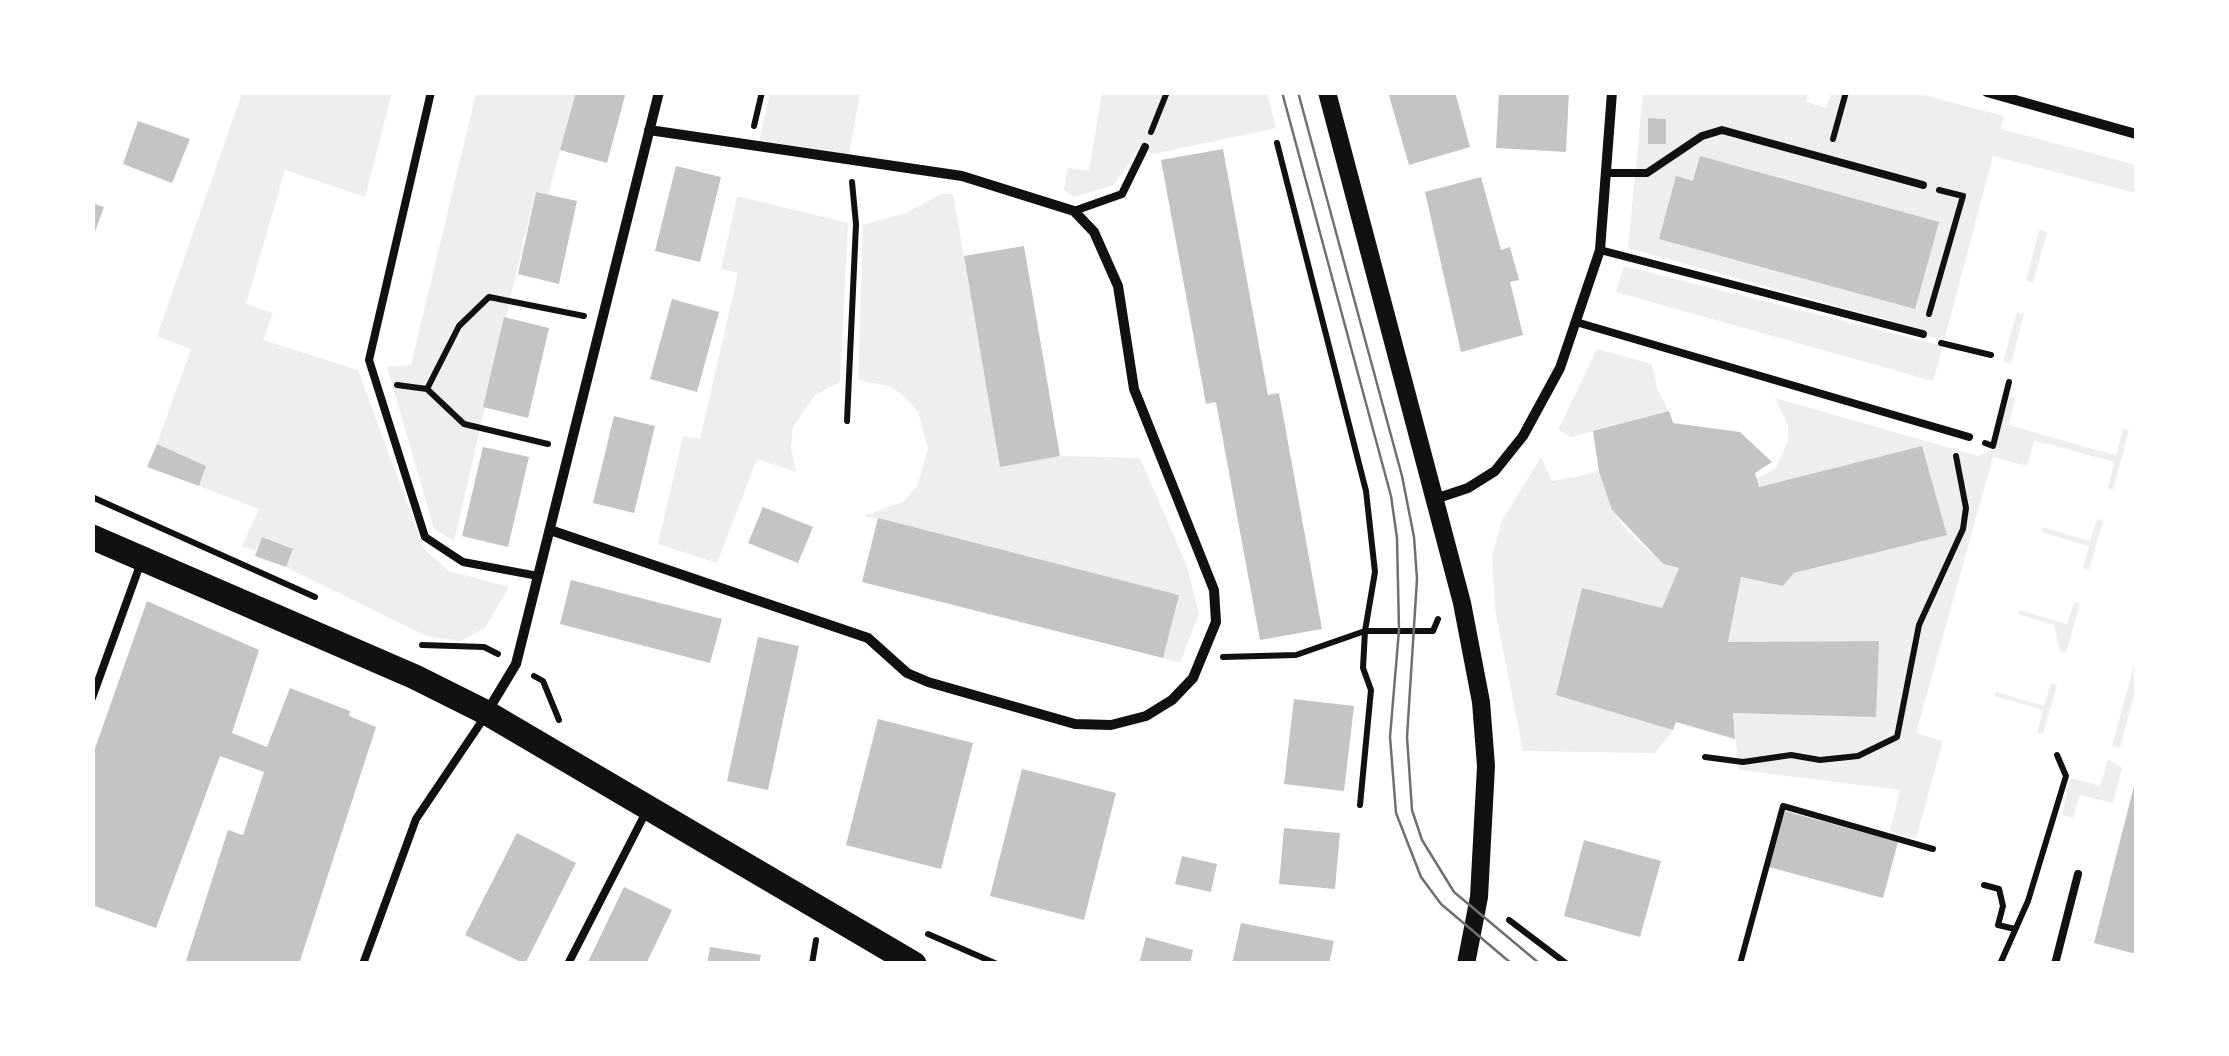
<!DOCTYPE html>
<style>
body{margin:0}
#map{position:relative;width:2229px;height:1056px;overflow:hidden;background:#fff;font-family:Karla,sans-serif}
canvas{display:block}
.frame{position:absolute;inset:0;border:95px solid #fff;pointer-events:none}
</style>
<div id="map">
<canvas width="2229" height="1056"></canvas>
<div class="frame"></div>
</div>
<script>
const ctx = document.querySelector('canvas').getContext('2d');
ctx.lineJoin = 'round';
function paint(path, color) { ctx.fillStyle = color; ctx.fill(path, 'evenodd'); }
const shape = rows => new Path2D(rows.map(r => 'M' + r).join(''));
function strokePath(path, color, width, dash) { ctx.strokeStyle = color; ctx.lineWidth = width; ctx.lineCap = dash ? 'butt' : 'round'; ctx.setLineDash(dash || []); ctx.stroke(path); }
paint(shape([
 [242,93,392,93,365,197,285,170,246,304,273,313,263,340,358,370,424,549,449,571,509,587,485,628,461,641,426,636,286,567,292,549,262,537,255,551,242,546,259,509,199,486,206,466,157,444,191,349,157,336],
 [476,93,576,93,548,195,535,193,454,541,434,529,387,367,411,365],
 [770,93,860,93,849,155,759,142],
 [1102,93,1267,93,1276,128,1153,154,1141,145,1114,185,1074,197,1064,190,1068,168,1089,171],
 [1643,93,1808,93,1806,102,1826,108,1831,93,1916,93,2004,116,2001,129,2136,165,2136,193,1993,156,1944,341,1927,336,1928,331,1628,248],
 [941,194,953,194,1000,466,1060,456,1140,458,1187,566,1199,614,1180,663,1163,658,1178,595,864,516,904,501,917,486,928,449,918,412,905,397,889,386,858,380,863,225,906,213],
 [737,196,848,223,840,382,815,395,793,427,791,447,796,472,757,459,717,563,658,544,683,436,700,439,738,273,721,269],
 [2039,230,2047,232,2033,283,2026,281],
 [1624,266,1943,346,1933,381,1616,292],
 [2017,312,2024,314,2011,364,2003,362],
 [1597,349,1652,364,1657,388,1669,411,1571,437,1558,430],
 [2009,397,2015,398,2009,425,2089,448,2116,455,2123,429,2129,430,2113,490,2108,488,2114,462,2048,444,2034,441,2027,466,1993,457,1916,733,1943,741,1916,839,1890,831,1900,790,1739,770,1733,713,1876,716,1878,641,1728,642,1741,577,1783,586,1794,573,1947,535,1922,446,1759,487,1756,479,1776,468,1788,441,1788,425,1775,398,1978,456,1995,449],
 [1541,457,1552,481,1599,472,1612,510,1626,529,1663,564,1679,568,1662,608,1582,589,1673,730,1655,753,1523,751,1495,609,1492,556,1502,520],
 [2097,519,2103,521,2089,570,2083,568,2089,546,2041,532,2042,527,2090,541],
 [2074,602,2080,603,2066,653,2060,651,2054,625,2018,614,2019,610,2067,624],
 [2136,658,2136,688,2120,748,2112,746],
 [2051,683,2057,685,2043,734,2037,733,2043,710,1995,696,1996,692,2044,706],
 [2108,759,2122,768,2113,803,2080,795,2073,818,2062,815,2071,778,2100,786]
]), '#eee');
paint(shape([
 [576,92,626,92,607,163,560,150],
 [1388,92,1455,92,1470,147,1409,165],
 [1499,92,1569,92,1566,152,1496,148],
 [1648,118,1666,119,1666,144,1648,144],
 [138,121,190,139,172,183,123,164],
 [1223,149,1268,395,1279,393,1322,629,1260,640,1216,402,1206,404,1161,160],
 [1700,156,1939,222,1915,309,1659,239,1676,176,1693,181],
 [676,166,721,177,700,262,655,251],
 [1481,177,1501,250,1510,247,1519,280,1510,282,1523,335,1461,352,1425,192],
 [536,192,577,201,559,284,518,274],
 [92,203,104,207,93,237,92,237],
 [1024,246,1060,456,1000,467,964,256],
 [672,299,719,312,697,392,650,379],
 [504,317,549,328,528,418,483,407],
 [1669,411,1673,423,1740,432,1772,462,1755,473,1759,487,1922,446,1947,535,1794,573,1783,586,1741,577,1728,642,1879,641,1876,717,1733,713,1735,739,1676,722,1673,730,1556,695,1582,588,1662,608,1679,568,1663,564,1612,510,1599,472,1593,431],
 [614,416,655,426,634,513,593,503],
 [157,444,206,466,199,486,147,467],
 [483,447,529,457,508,547,462,536],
 [763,507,813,527,798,563,748,543],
 [878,518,1179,595,1163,658,862,582],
 [262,537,293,549,286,567,255,556],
 [571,580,722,619,710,663,560,624],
 [147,601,259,650,232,733,267,747,290,688,350,711,349,716,376,727,299,964,185,964,228,830,243,835,264,772,220,756,156,928,92,905,92,757],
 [758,637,799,646,768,790,727,781],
 [1294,699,1354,706,1344,791,1284,784],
 [878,719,973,743,941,869,846,845],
 [1022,769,1116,793,1084,920,990,896],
 [2135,782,2136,782,2136,954,2094,943],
 [1785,811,1898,842,1883,898,1769,867],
 [1284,828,1340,833,1335,889,1279,884],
 [517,833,576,863,525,964,465,935],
 [1584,840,1661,861,1640,937,1564,916],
 [1182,856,1217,864,1211,892,1175,884],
 [624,887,672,910,646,964,587,964],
 [1241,923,1334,941,1329,964,1232,964],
 [1146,937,1193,950,1190,964,1139,964],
 [710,947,761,955,759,964,707,964]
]), '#c4c4c4');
strokePath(shape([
 [754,126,762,92],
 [1151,132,1167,92],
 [1833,139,1846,92],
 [1277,143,1366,491,1375,572,1365,631,1363,668,1371,690,1360,805],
 [1929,314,1963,196,1939,190],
 [1941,343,1991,355],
 [397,385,427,389,464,424,548,444],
 [427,389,459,326,489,297,584,316],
 [847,421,856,224,852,182],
 [1985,443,1993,446,2009,382],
 [92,497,315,597],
 [422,645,484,647,498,654],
 [1223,657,1296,655,1365,631,1433,631,1438,619],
 [534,676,543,681,559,720],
 [1705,757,1743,762,1791,755,1820,760,1858,756,1897,737,1919,625,1963,529,1966,508,1956,456],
 [1984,885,1999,889,2003,906,1998,925,2015,929],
 [1509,920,1567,964],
 [928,934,997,964],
 [812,964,816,940],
 [1740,964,1783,806,1933,849],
 [2000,964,2028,901,2066,776,2057,755]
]), '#111', 6);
strokePath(shape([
 [431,92,369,360,425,537,463,562,538,576],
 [1608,173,1647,173,1702,136,1722,130,1923,185],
 [1074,211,1122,194,1145,147],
 [1600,250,1923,334],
 [1576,322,1969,437],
 [92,698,140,565],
 [363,964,416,819,484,718],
 [568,964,646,812],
 [2055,964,2078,874]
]), '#111', 8);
strokePath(shape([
 [1987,92,2136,134],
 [1435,499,1468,488,1495,471,1523,436,1560,368,1600,250,1612,92],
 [550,530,868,638,907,673,928,682,1075,724,1111,725,1146,716,1172,700,1193,678,1216,622,1214,590,1134,389,1118,286,1094,232,1074,211,962,176,649,130],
 [487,712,516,664,659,92]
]), '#111', 10);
strokePath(shape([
 [1327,92,1462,603,1481,702,1486,766,1479,897,1466,964]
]), '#111', 18);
strokePath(shape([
 [92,537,415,677,487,713,914,964]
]), '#111', 25);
strokePath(shape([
 [1282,92,1391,496,1397,538,1399,630,1390,737,1396,813,1421,877,1441,904,1512,964],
 [1298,92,1402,476,1414,537,1417,579,1407,737,1412,810,1422,840,1454,892,1540,964]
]), '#707070', 2.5);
</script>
